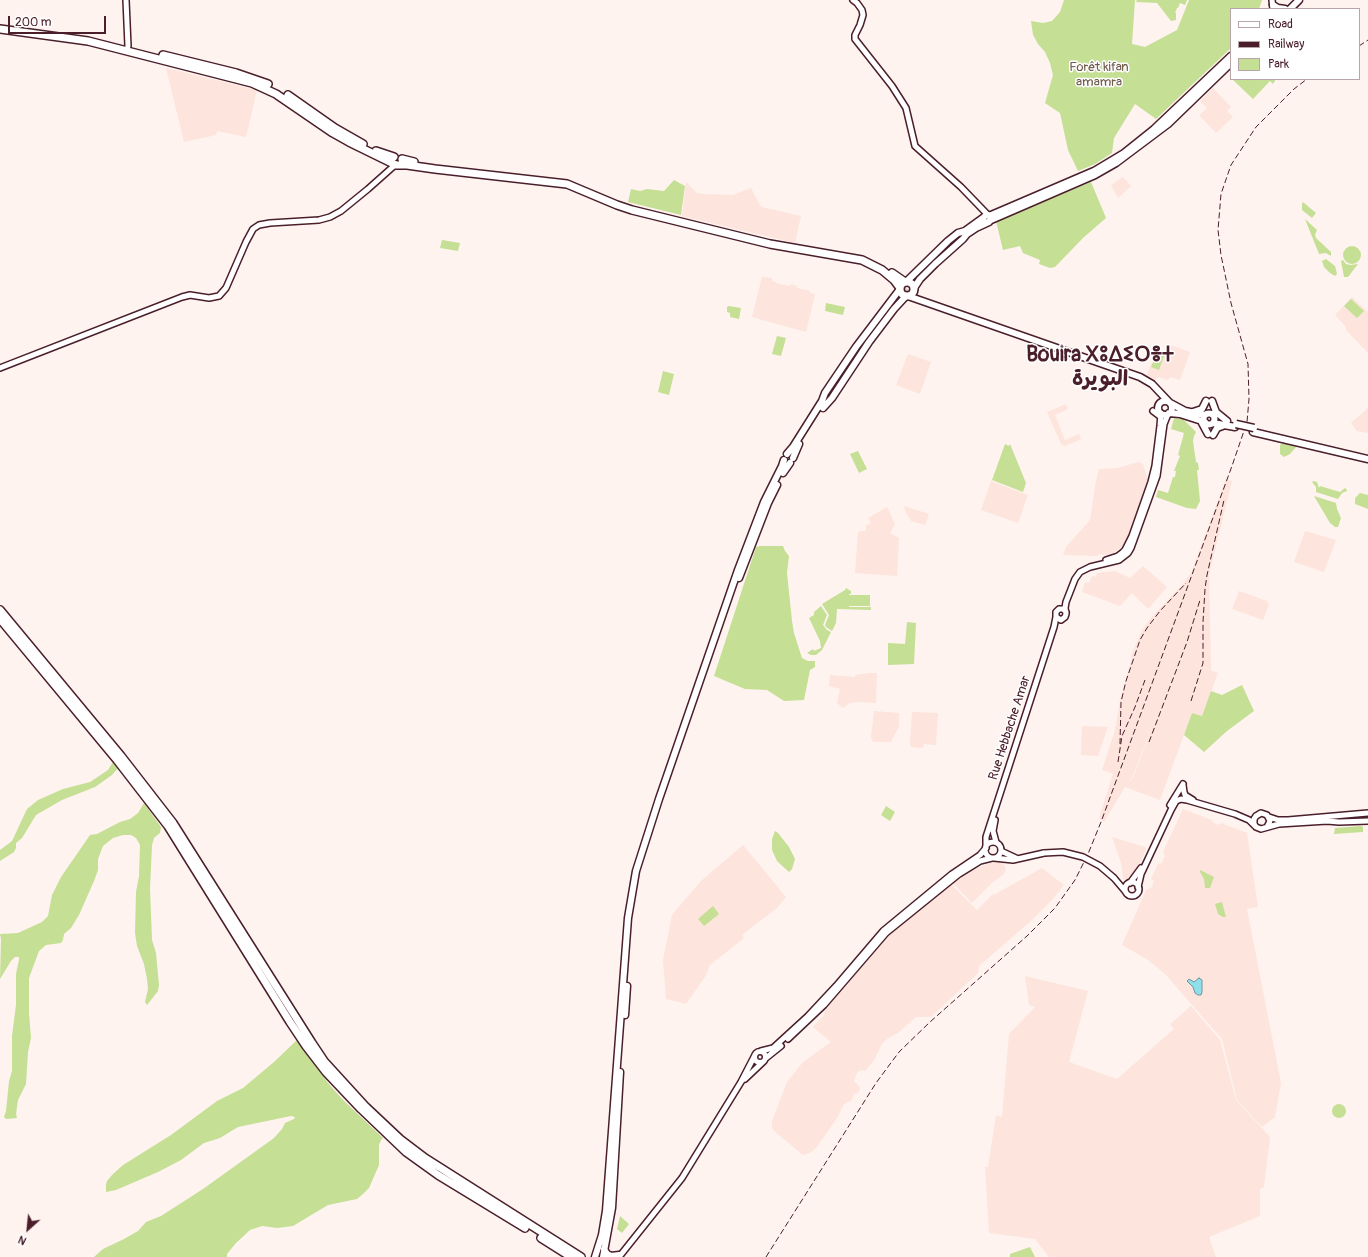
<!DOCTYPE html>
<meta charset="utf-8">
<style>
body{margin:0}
#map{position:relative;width:1368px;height:1257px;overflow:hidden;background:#fef3ef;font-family:Pangolin,sans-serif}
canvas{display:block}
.legend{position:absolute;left:1230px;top:8px;width:130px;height:72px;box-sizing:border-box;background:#fff;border:1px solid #b7a5aa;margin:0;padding:5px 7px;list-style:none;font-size:12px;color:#4a1f2b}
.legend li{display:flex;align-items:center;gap:8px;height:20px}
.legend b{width:20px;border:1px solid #b7a5aa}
.north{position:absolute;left:8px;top:1209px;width:40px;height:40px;-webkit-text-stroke:3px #fff;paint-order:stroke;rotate:207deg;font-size:11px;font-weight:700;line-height:16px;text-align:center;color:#4a1f2b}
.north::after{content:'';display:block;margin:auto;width:14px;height:18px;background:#4a1f2b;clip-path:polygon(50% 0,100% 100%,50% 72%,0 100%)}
.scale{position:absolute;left:8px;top:16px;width:98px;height:18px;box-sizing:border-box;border:2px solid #4a1f2b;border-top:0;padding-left:5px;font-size:12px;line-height:14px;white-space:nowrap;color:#4a1f2b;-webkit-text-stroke:3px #fff;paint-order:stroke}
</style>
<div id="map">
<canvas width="1368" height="1257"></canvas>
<ul class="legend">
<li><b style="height:5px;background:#fff"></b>Road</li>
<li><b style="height:5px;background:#4a1f2b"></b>Railway</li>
<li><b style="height:11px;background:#c5df95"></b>Park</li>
</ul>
<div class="north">N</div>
<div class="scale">200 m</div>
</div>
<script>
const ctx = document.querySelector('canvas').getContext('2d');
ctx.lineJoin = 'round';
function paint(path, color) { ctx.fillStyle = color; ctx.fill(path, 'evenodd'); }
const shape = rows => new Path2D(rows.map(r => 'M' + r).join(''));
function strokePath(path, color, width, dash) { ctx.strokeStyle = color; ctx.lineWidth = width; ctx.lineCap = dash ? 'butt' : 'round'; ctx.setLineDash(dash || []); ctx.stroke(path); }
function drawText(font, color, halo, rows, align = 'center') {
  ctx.font = font + ' Pangolin,"Playpen Sans Arabic","Noto Sans Tifinagh",sans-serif'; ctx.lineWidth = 3; ctx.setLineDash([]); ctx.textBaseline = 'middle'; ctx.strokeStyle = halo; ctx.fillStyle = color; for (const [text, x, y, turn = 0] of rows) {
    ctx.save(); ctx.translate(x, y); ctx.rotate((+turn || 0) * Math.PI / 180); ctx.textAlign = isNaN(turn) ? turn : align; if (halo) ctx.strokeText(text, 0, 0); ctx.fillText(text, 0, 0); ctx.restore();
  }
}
paint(shape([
 [166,68,257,90,246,137,217,131,216,135,184,142],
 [1213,88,1231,107,1227,111,1233,117,1216,133,1199,115,1207,108,1200,101],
 [1123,177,1131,186,1118,198,1111,185],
 [686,182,697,193,703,194,733,195,751,188,761,207,801,216,795,243,682,216],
 [762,277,772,278,772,281,780,284,790,286,791,284,797,286,797,288,810,291,810,293,815,294,806,332,752,317],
 [1352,297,1368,312,1368,353,1346,330,1346,327,1335,315],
 [1170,345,1190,352,1180,380,1170,377,1168,380,1159,377,1155,380,1147,375,1157,348,1167,352],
 [908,354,931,362,920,394,896,385],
 [1066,404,1068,409,1055,415,1065,440,1079,434,1081,439,1065,446,1061,444,1047,412],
 [1368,408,1368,433,1357,431,1351,423],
 [1138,462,1143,464,1148,480,1125,544,1118,550,1110,554,1103,555,1099,554,1098,556,1063,555,1066,547,1090,520,1096,481,1099,469,1118,468],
 [1226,479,1232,481,1209,575,1211,670,1177,658,1218,673,1202,716,1192,713,1160,800,1125,787,1134,776,1160,703,1133,776,1125,787,1104,822,1099,818,1113,774,1102,770,1115,730,1120,700,1132,658,1131,656,1142,630,1150,619,1182,585,1191,573],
 [991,481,1028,495,1018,523,981,510],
 [904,506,929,514,925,525,911,521,905,511],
 [887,507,895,524,890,533,899,538,897,576,855,573,858,533,860,531,866,531,866,525,871,524,868,518],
 [1305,531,1336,540,1324,572,1294,562],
 [1143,566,1167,587,1148,609,1132,593,1120,606,1082,592,1085,582,1089,583,1092,576,1096,577,1097,573,1115,571,1130,578],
 [1239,591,1267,601,1269,605,1263,620,1232,609],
 [869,673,877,673,876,703,860,702,850,703,843,708,837,703,840,689,829,686,830,675,855,677,855,675],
 [874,711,899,713,899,726,891,742,873,742,871,737],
 [912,712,938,713,936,745,924,744,923,748,911,747,910,743],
 [1082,726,1108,727,1098,756,1081,755],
 [1183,809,1212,820,1213,822,1218,825,1221,823,1247,833,1258,907,1247,909,1281,1083,1275,1117,1262,1127,1237,1100,1222,1039,1165,974,1148,960,1122,945,1146,890,1152,887,1154,881,1151,879,1158,864,1162,863,1165,856,1163,852],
 [1112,837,1145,847,1146,849,1140,863,1129,880,1123,879,1121,863],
 [743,845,786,897,777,908,742,935,744,938,710,965,705,977,686,1004,666,999,663,960,672,915,701,881],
 [994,862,1003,862,1006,869,1004,874,992,883,972,903,953,883,972,870],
 [1042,868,1064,885,1052,900,1032,920,979,966,978,973,931,1017,916,1017,898,1033,887,1039,882,1044,874,1060,865,1071,861,1070,857,1073,854,1081,860,1087,859,1092,854,1094,852,1100,844,1104,837,1118,816,1148,810,1153,803,1155,774,1131,772,1128,772,1121,787,1082,803,1062,831,1042,813,1027,824,1015,825,1010,875,949,897,928,951,884,977,910,993,894,995,895,997,893],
 [1025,976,1088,991,1069,1062,1117,1079,1174,1029,1170,1024,1191,1006,1220,1040,1236,1100,1270,1137,1264,1187,1260,1189,1260,1216,1209,1237,1216,1257,1049,1257,1035,1239,989,1233,985,1167,988,1167,996,1115,1002,1117,1009,1034,1035,1007,1029,1005]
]), '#fde4dc');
paint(shape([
 [1064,0,1135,0,1132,44,1145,47,1177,30,1189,0,1262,0,1259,9,1231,9,1231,48,1156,119,1135,104,1114,138,1112,153,1095,164,1078,171,1068,150,1060,113,1045,103,1053,75,1050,63,1045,52,1038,44,1033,35,1031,21,1043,23,1052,21,1060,12],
 [1137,0,1187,0,1185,5,1180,3,1178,8,1177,8,1175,13,1176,13,1176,20,1171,21,1157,3,1136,2],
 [1232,79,1276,79,1273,84,1270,81,1253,99],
 [674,180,685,186,681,215,628,202,631,189,640,191,647,189,664,191],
 [1091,182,1106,218,1083,238,1055,267,1050,268,1039,264,1040,260,1023,253,1020,246,1003,250,996,221],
 [1303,202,1316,213,1312,218,1302,210,1302,204],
 [1305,219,1317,230,1315,235,1316,238,1331,252,1331,256,1326,253,1319,254],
 [442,240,460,243,458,251,440,248],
 '1343 255a9 9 0 1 1 18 0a9 9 0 1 1-18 0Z',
 [1326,259,1335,266,1337,274,1335,276,1330,273,1324,267,1322,261],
 [1343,260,1346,264,1350,265,1358,264,1348,277,1344,277,1341,261],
 [1351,299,1364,311,1357,318,1344,306],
 [826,303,845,307,843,315,825,311],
 [729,306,741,308,739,319,730,317,730,313,727,312,727,307],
 [777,336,786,338,781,356,772,354],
 [1158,351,1165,353,1159,370,1151,367],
 [663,371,674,374,669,395,658,392],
 [1174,418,1183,419,1196,432,1194,436,1193,441,1196,462,1198,463,1199,470,1197,470,1200,501,1196,509,1187,508,1156,497,1158,490,1168,493,1173,477,1175,477,1176,471,1174,471,1180,456,1178,455,1184,433,1171,429],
 [1286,443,1295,445,1296,447,1290,454,1284,457,1280,454,1280,445,1281,444],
 [1005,444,1009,446,1010,444,1026,483,1023,492,992,480],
 [858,451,867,469,859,473,850,454],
 [1314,481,1317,482,1319,488,1320,486,1340,492,1345,488,1347,490,1347,491,1342,493,1338,499,1316,492,1316,487,1312,482],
 [1360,493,1368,495,1368,509,1355,504,1355,498],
 [1314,496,1336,503,1337,509,1341,518,1338,527,1335,527,1330,523],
 [760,546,783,546,785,551,789,556,787,573,792,621,794,633,802,658,808,661,815,661,815,667,810,670,804,700,784,701,767,690,745,689,714,676,756,547],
 [846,588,851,591,851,594,849,594,849,607,871,607,871,610,837,609,836,623,832,631,826,627,825,625,829,615,822,604,845,590],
 [849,595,870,595,870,606,849,606],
 [821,606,827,615,823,625,827,630,831,632,822,650,816,655,811,655,807,653,813,649,814,651,821,648,820,641,809,618,814,615,814,612],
 [907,622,916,623,914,664,888,665,888,643,905,644],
 [1242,685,1254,711,1227,731,1204,752,1184,735,1192,713,1202,716,1211,691,1222,695],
 [113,762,118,768,112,775,95,787,62,800,36,815,22,838,16,843,16,848,14,852,0,861,0,850,12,841,27,809,38,800,63,789,90,782,108,770],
 [144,803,161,827,160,833,154,838,152,845,150,889,152,940,156,953,159,985,158,991,147,1005,145,1002,148,989,147,979,144,964,137,946,135,933,136,892,139,876,140,845,136,838,131,835,123,835,113,838,103,846,98,859,98,870,94,881,79,915,71,928,64,934,63,940,61,943,46,945,39,951,29,978,29,1013,31,1038,28,1052,26,1084,18,1100,16,1114,17,1118,6,1119,4,1117,6,1111,9,1081,12,1071,12,1036,16,1005,16,974,19,960,19,957,15,957,11,961,0,979,1,939,0,934,18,933,42,922,48,916,52,895,61,877,90,835,97,834,120,822,130,819,138,813],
 [886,806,895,812,890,821,881,815],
 [1361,826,1363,827,1363,832,1334,834,1335,828],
 [775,831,778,833,789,847,795,859,792,869,789,872,777,861,772,850,772,839],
 [1200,870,1214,877,1210,888,1205,888,1204,879,1200,872],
 [1222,902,1226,917,1223,917,1218,914,1215,904],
 [713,906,719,914,704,926,698,919],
 [297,1040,328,1083,343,1100,383,1138,381,1140,379,1145,379,1165,369,1188,363,1194,357,1199,328,1205,293,1226,277,1228,262,1226,250,1230,236,1243,227,1254,227,1257,94,1257,103,1249,124,1239,138,1231,146,1222,161,1216,203,1189,274,1138,282,1129,285,1123,294,1119,295,1117,291,1116,238,1127,220,1138,204,1143,181,1160,158,1172,116,1190,106,1192,106,1185,107,1181,112,1175,123,1165,171,1135,217,1101,243,1088,274,1062],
 '1332 1111a7 7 0 1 1 14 0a7 7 0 1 1-14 0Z',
 [620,1216,629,1224,622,1233,617,1229],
 [1030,1247,1035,1257,1010,1257,1010,1254]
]), '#c5df95');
const water = shape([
 [1199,978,1202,980,1202,992,1201,995,1198,995,1195,993,1193,987,1187,981,1189,979,1194,982,1199,978]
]);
paint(water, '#8fe0ea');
strokePath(water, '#73939e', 1);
strokePath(shape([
 [897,300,916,278]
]), '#dac9c8', 6, [6, 3]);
const secondary = shape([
 [126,0,128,46,127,50],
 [853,0,857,3,862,10,863,15,860,25,855,35,855,39,892,86,906,108,915,146,961,187,988,215],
 [1272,0,1273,9],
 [0,368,182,297,190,295,209,298,219,296,226,288,246,242,253,229,259,225,270,223,319,220,330,217,341,211,368,189,395,165],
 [1153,411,1161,417],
 [1106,560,1118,556,1122,553,1125,550,1132,536,1151,482,1155,466,1160,426,1161,413],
 [1066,612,1063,609,1059,609,1056,612,1056,617,1061,620,1065,617,1066,614,1065,608,1066,602,1075,579,1080,572,1090,567,1119,560,1128,553,1131,548,1157,476,1164,424,1168,414],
 [1183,785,1184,792,1185,795,1193,800],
 [1170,805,1183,784],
 [1269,817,1278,820,1288,820,1368,813],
 [995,820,993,831,996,842],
 [1267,827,1270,821,1267,815,1261,813,1256,816,1254,819,1254,824,1256,827,1261,829,1279,824,1327,821,1339,822,1368,821],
 '985 850a8 8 0 1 1 16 0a8 8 0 1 1-16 0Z',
 [986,846,986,837,1054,627,1056,617],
 [1001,851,1016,858],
 [994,858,1013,860,1044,853],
 [1114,878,1125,891],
 '1125 889a7 7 0 1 1 14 0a7 7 0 1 1-14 0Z',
 [1130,883,1141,868],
 [1138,887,1141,874,1171,810,1176,801,1181,799,1187,800,1235,814,1249,820,1255,826],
 [788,1039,824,1005,886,933,959,874,980,861,992,858],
 [761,1051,773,1048,808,1016,836,986,883,931,952,874,980,855,986,848],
 '754.5 1057a5.5 5.5 0 1 1 11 0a5.5 5.5 0 1 1-11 0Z',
 [766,1058,781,1046],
 [745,1079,764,1061],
 [619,1257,682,1178,741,1082,755,1055]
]);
const primary = shape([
 [1273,5,1278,8,1285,9],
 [1290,9,1299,0],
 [989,216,1094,171,1124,153,1154,129,1231,56],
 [991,220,1095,175,1116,163,1168,124,1231,63],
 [906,282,948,241,958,233,965,231,983,218],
 [914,288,920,279,935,264,963,239,967,234,976,228,989,222,991,218,988,215,985,216,983,218,984,221,986,223],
 [908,296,1140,377,1152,384,1169,402],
 [1212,401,1216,412,1227,421],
 '1158 408a7 7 0 1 1 14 0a7 7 0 1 1-14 0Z',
 [1170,403,1185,411,1205,415],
 [823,408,832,398,869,342,894,309,906,296],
 [1193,412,1202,409,1206,401],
 [1169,413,1180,414,1205,422],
 '1203.5 419a5.5 5.5 0 1 1 11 0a5.5 5.5 0 1 1-11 0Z',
 [1201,421,1208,434],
 [1213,423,1235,427],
 [1253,432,1368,459],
 [1213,435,1217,428,1225,425],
 [787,454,793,447,822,401,825,393,856,347,900,289],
 [793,458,799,444],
 [783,473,790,463],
 [739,578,768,503,777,485],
 [625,1015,627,986],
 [604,1249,607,1254,611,1256,619,1255],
 [595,1257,602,1235,606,1211,628,918,636,871,659,799,738,570,764,502,782,466,784,460],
 [603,1257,612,1208,620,1072]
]);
const highway = shape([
 [0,29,88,41,252,83,276,94,333,133,349,142,396,165,407,165,435,169,567,184,617,205,632,210,770,244,862,260,882,270,894,280,900,288],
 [163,55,236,73,268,84],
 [288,95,335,128,363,144],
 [376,151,394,157],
 [402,159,414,162],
 [892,273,905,282],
 '900 289a7 7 0 1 1 14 0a7 7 0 1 1-14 0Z',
 [0,610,121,756,173,823,312,1043,324,1061,366,1107,400,1139,425,1158,581,1257],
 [0,619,117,760,168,826,290,1022,306,1046,326,1072,361,1109,406,1152,438,1175,525,1228],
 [541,1238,571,1257]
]);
strokePath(secondary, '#4a1f2b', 8);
strokePath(primary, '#4a1f2b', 9);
strokePath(highway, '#4a1f2b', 10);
strokePath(secondary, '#fff', 5);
strokePath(primary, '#fff', 6);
strokePath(highway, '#fff', 7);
strokePath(shape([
 [1359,46,1368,40],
 [1191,701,1203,663,1203,622,1205,589,1207,575,1224,500],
 [1149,742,1187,642,1200,600],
 [1120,744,1121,702,1126,681,1140,640,1147,628,1160,611,1186,583],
 [1118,762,1122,736,1135,707,1145,680],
 [766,1257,876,1083,899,1052,930,1022,1027,936,1055,908,1075,880,1088,854,1101,822,1232,466,1247,422,1249,399,1248,364,1231,303,1221,255,1218,230,1221,194,1231,165,1256,127,1294,89,1307,79]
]), '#4a1f2b', 1, [6, 3]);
const secondaryBridge = shape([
 [1044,853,1063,852,1083,857,1100,866,1114,878]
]);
const primaryBridge = shape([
 [1236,424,1254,428]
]);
strokePath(secondaryBridge, '#4a1f2b', 8, []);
strokePath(primaryBridge, '#4a1f2b', 9, []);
strokePath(secondaryBridge, '#fff', 5);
strokePath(primaryBridge, '#fff', 6);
drawText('13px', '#6f594b', '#fff', [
 ["Forêt kifan",1099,68],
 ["amamra",1099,83]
]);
drawText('13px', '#4a1f2b', '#fff', [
 ["Rue Hebbache Amar",1010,728,-72]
]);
drawText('bold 21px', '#4a1f2b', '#fff', [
 ["Bouira ⵝⵓⵠⵉⵔⴻⵜ",1100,356],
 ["البويرة",1100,380]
]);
</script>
